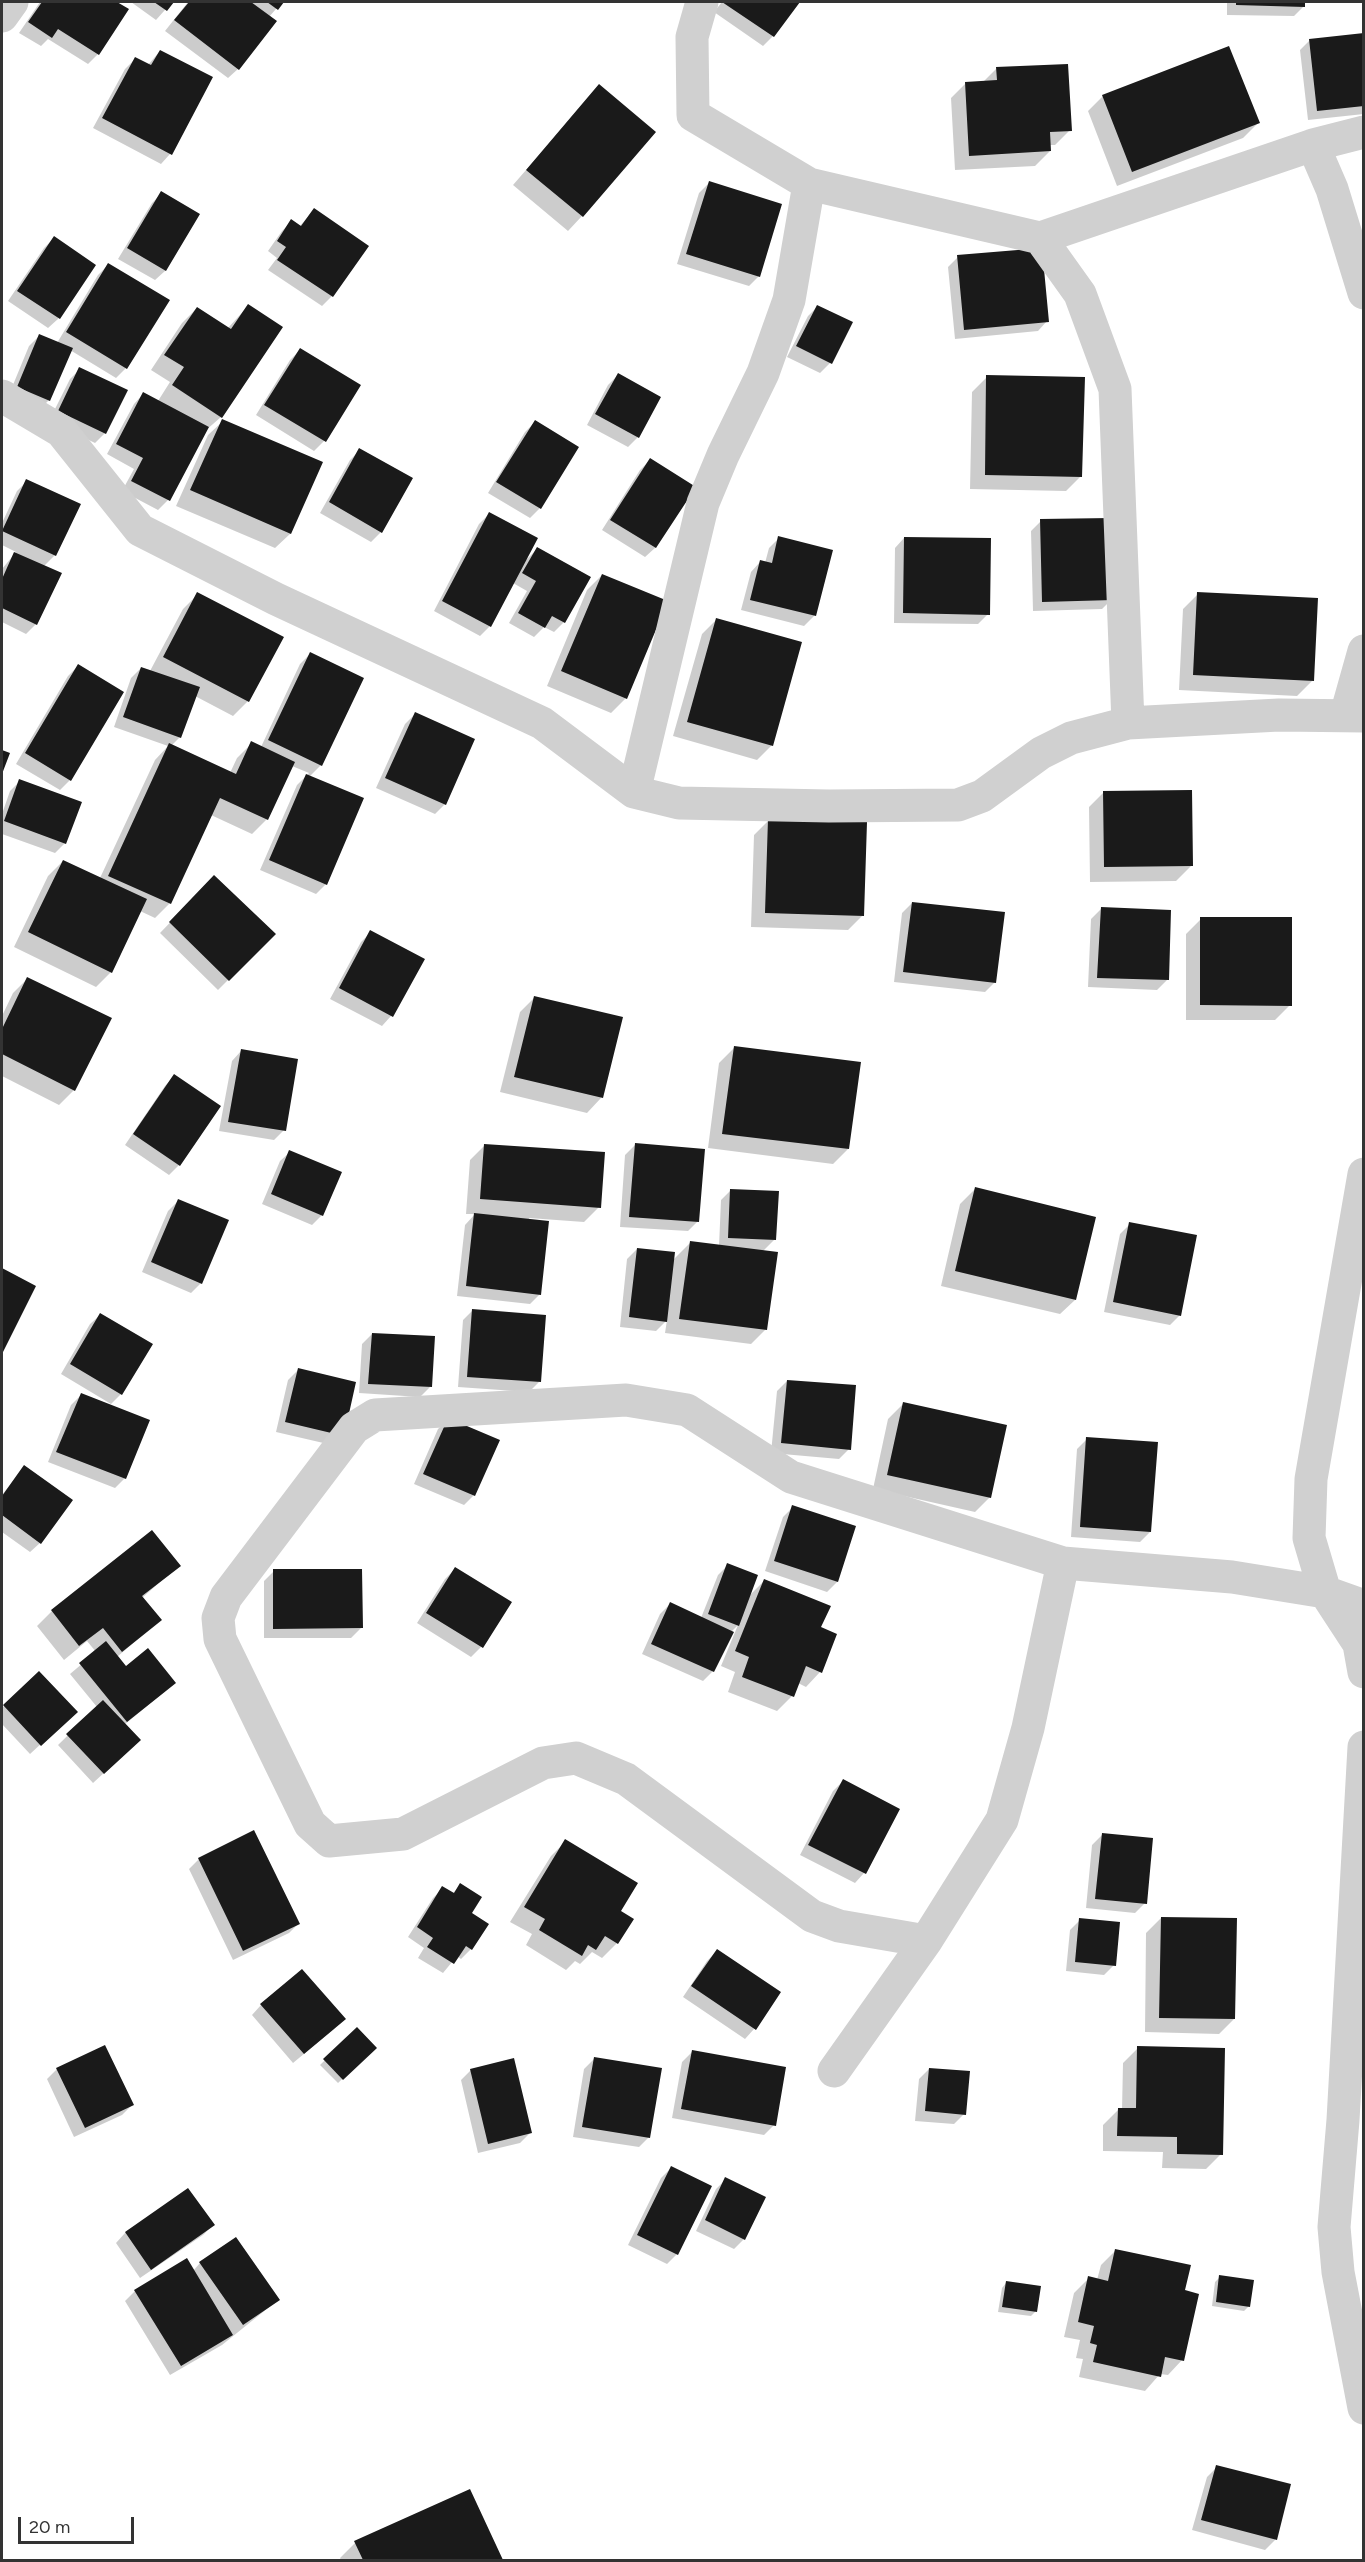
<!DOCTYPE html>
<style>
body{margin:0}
#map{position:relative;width:1365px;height:2562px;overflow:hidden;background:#fff;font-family:Figtree,sans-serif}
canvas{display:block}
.frame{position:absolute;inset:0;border:3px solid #333;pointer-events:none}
.scale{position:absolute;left:18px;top:2517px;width:116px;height:27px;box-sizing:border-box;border:3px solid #333;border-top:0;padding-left:8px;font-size:18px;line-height:21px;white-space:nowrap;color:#333;-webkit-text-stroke:4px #fff;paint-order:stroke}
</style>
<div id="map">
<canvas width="1365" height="2562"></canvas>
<div class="frame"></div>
<div class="scale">20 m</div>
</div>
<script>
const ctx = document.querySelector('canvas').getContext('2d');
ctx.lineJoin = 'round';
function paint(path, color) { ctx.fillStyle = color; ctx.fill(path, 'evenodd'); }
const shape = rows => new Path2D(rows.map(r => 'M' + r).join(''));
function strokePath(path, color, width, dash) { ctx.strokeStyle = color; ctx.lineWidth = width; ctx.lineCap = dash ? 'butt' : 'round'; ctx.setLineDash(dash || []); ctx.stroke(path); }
paint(shape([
 [40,2,114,2,127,9,98,54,88,64,48,39,41,46,19,33],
 [131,2,172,2,156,20],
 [188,2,282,2,269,17,238,69,228,78,165,31],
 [722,2,798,2,773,36,763,46,714,12],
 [1227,2,1304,2,1304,6,1294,16,1227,15],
 [1364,35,1364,114,1308,120,1300,50,1310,40],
 [160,51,170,154,161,164,93,128,125,69,135,59,148,65],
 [996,69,1070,130,1055,145,1049,145,1050,151,1035,166,955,170,951,98,966,83,983,82],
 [599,86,582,216,568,231,513,185],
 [1103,96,1258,123,1243,138,1117,186,1088,111],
 [709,183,759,276,749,286,677,264,699,193],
 [162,193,198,214,165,271,155,280,118,259,152,203],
 [314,210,367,246,332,296,322,306,268,270,277,258,268,251,282,231,292,221,299,227],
 [54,238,94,266,58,319,48,328,8,301,44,248],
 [958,257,1047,321,1038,331,955,339,948,267],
 [108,265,126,368,116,378,70,350,49,400,39,410,8,397,29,346,39,336,57,343,98,275],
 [248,306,221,417,205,431,168,500,158,510,122,491,134,469,107,454,134,404,143,394,158,401,170,382,151,370,182,323,197,308,228,328],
 [818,306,851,323,830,363,820,373,787,357,808,316],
 [300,350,359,386,324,441,314,451,256,415,290,360],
 [80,369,105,433,95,443,49,421,70,379],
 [618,375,638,437,628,447,587,425,608,385],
 [987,377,1081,476,1066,491,970,489,972,392],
 [223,421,321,463,290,534,275,548,176,506,208,435],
 [535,422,577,447,540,508,530,518,488,493,525,432],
 [360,450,381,532,371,542,320,513,350,460],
 [650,460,694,488,655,548,645,557,602,530,640,470],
 [27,481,55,555,43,567,36,624,26,634,2,622,2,569,16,552,2,545,2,523,17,491],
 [489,514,526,560,537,549,564,622,554,632,544,627,534,637,509,623,527,591,513,583,490,626,480,636,434,611,479,524],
 [1041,521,1112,599,1102,609,1033,611,1031,531],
 [779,538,831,551,814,616,804,626,741,610,751,572,760,562,765,563,769,548],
 [904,538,988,614,978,624,894,623,895,548],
 [602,575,626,698,611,713,547,686,587,590],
 [198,594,282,638,248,701,233,716,195,696,180,737,171,746,230,773,237,758,252,743,261,747,300,664,310,654,321,765,309,777,326,884,316,894,260,870,297,785,309,773,292,766,267,819,252,834,211,815,170,903,155,918,140,911,111,972,96,987,14,947,48,876,63,861,100,878,155,760,168,746,114,727,131,678,141,668,150,671,183,609],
 [1198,594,1312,681,1297,696,1179,690,1183,609],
 [716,620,772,745,757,760,673,736,702,634],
 [78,666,122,692,70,780,60,790,16,764,68,676],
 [415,714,445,804,435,814,376,788,405,724],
 [20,781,65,843,55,853,2,834,2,814,10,791],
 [1104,792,1191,866,1176,881,1090,882,1089,807],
 [769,820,863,915,848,930,751,927,754,835],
 [214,877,274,934,218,990,160,933],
 [912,903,995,982,985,992,894,982,902,913],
 [1101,909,1167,980,1157,990,1088,987,1091,919],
 [1201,919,1290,1005,1275,1020,1186,1020,1186,934],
 [371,932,391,1016,382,1026,330,999,361,942],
 [28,978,74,1090,59,1105,2,1076,2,1016,13,993],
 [535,997,601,1098,587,1113,500,1092,520,1012],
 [734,1048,848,1149,833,1164,708,1148,719,1063],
 [241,1051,284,1130,274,1140,219,1131,232,1061],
 [174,1076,179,1165,169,1175,125,1145,165,1086],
 [485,1145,599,1207,584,1222,529,1218,540,1294,530,1304,457,1296,465,1225,475,1214,466,1214,470,1160],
 [635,1145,698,1221,688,1231,620,1227,625,1155],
 [290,1152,322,1215,312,1225,262,1204,280,1161],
 [975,1189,1075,1300,1060,1314,941,1286,960,1204],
 [731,1190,775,1239,763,1251,766,1329,751,1344,665,1333,667,1320,656,1331,620,1327,627,1259,637,1249,672,1261,690,1243,719,1246,721,1200],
 [178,1201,201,1283,191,1293,142,1272,168,1211],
 [1130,1224,1180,1315,1170,1325,1104,1312,1120,1234],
 [2,1270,34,1287,2,1350],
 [473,1310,539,1382,529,1392,458,1387,463,1320],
 [100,1315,121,1394,111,1404,61,1374,90,1324],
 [372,1334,430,1387,420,1397,359,1393,362,1344],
 [298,1370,354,1383,332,1445,276,1432,288,1380],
 [787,1381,849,1449,839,1459,771,1453,777,1391],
 [81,1395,125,1478,115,1488,48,1462,71,1405],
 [903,1404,990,1497,975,1512,873,1489,888,1419],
 [448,1420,474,1495,464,1505,414,1484,438,1429],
 [1087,1439,1150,1532,1140,1542,1071,1537,1077,1449],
 [24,1467,40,1543,30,1552,2,1532,2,1495],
 [793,1507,854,1527,837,1582,827,1592,765,1571,783,1517],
 [728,1565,748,1597,764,1581,819,1628,820,1672,806,1687,798,1683,792,1696,777,1711,728,1692,735,1672,721,1666,738,1625,731,1632,713,1671,703,1681,642,1654,660,1614,670,1604,701,1618,718,1575],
 [178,1566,142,1598,160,1620,117,1657,126,1668,164,1692,124,1725,129,1750,93,1783,58,1745,97,1707,70,1674,96,1652,87,1641,64,1660,37,1626,52,1611],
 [455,1569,481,1647,471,1657,417,1623,445,1579],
 [274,1571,361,1628,351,1638,264,1638,264,1581],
 [39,1673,66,1721,30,1754,2,1724,2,1708],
 [843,1781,898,1810,864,1873,855,1883,800,1855,833,1791],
 [1102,1835,1145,1903,1135,1913,1086,1908,1092,1845],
 [566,1841,619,1911,617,1943,602,1958,592,1952,580,1964,575,1961,566,1970,526,1945,532,1934,510,1922,551,1856],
 [199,1859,298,1924,289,1933,233,1960,189,1869],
 [461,1885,469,1913,471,1949,461,1959,457,1956,443,1973,418,1958,424,1948,408,1937,433,1898,443,1888,452,1894],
 [1161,1918,1234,2019,1219,2034,1145,2032,1146,1933],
 [1080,1920,1114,1965,1104,1975,1066,1971,1070,1930],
 [717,1951,754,2029,745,2039,683,1997,707,1961],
 [261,2005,334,2029,293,2063,252,2015],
 [357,2029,375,2048,338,2083,320,2065],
 [1138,2048,1221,2154,1206,2169,1162,2168,1163,2152,1103,2151,1103,2125,1118,2110,1122,2110,1123,2063],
 [692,2052,774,2125,764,2135,672,2118,682,2062],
 [594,2059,649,2137,639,2147,573,2137,584,2069],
 [57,2069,132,2105,122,2115,74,2137,47,2079],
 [929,2069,964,2114,954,2124,915,2121,919,2079],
 [471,2070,530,2133,520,2143,478,2153,461,2080],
 [671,2168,677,2254,667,2264,628,2245,661,2178],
 [726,2179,744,2239,734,2249,696,2231,716,2189],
 [188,2190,213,2225,203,2235,140,2278,116,2243,125,2233],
 [1116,2250,1183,2291,1182,2360,1168,2375,1160,2374,1145,2391,1079,2377,1083,2359,1076,2358,1080,2340,1064,2337,1074,2293,1089,2278,1097,2280,1101,2265],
 [200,2263,278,2300,222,2345,170,2375,125,2301,135,2291,193,2271],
 [1220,2277,1249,2306,1244,2311,1212,2306,1215,2282],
 [1006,2283,1039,2287,1035,2312,1031,2316,998,2312,1002,2288],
 [1217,2467,1289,2485,1275,2540,1265,2550,1192,2530,1207,2477],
 [469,2491,501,2560,341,2560,340,2558,355,2543]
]), '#0003');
paint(shape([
 [42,2,117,2,129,9,99,55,58,29,52,38,28,22],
 [154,2,174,2,167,11],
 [189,2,251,2,277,21,239,70,174,20],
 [267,2,284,2,278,10],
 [722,2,800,2,774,37],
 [1236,2,1305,2,1305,7,1236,5],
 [1364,33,1364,106,1317,111,1309,39],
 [1229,46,1260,123,1132,172,1102,95],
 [160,50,213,77,172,155,102,118,135,57,151,65],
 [1068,64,1072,131,1050,132,1051,151,969,156,965,82,997,80,996,67],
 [599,84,656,132,583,217,526,170],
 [709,181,782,204,760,277,686,254],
 [161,191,200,214,166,271,127,248],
 [314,208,369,246,333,297,277,260,286,247,277,241,291,219,301,226],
 [54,236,96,265,60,319,17,291],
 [1042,248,1049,322,964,330,957,255],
 [108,263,170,300,127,369,66,332],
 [248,304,283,327,222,418,172,385,184,367,164,355,197,307,231,329],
 [817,305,853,322,832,364,796,346],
 [39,334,73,348,50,401,17,387],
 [300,348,361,385,326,442,264,405],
 [79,367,128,390,106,434,58,411],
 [618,373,661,397,639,438,595,414],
 [986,375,1085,377,1082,477,985,475],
 [143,392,209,427,170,501,131,481,143,458,116,444],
 [222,419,323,462,291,534,190,490],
 [535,420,579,447,541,509,496,482],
 [359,448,413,478,382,533,329,502],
 [650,458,696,487,656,548,610,520],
 [26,479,81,504,56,556,2,531],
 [489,512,538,538,491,627,442,601],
 [1111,518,1113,600,1042,602,1040,519],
 [778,536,833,550,816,616,750,600,760,560,772,563],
 [904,537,991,538,990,615,903,613],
 [537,547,591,577,565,623,552,616,545,628,518,613,536,581,522,573],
 [14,552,62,573,37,625,2,608,2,579],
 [602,574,668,601,627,699,561,671],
 [197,592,284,637,249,702,163,657],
 [1197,592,1318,598,1314,681,1193,675],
 [716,618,802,642,773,746,687,722],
 [310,652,364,678,322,766,268,740],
 [78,664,124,692,71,781,25,753],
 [141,667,200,687,181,738,123,717],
 [415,712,475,739,446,805,385,778],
 [251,741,295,762,268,820,220,798,171,904,108,876,169,743,236,774],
 [2,750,10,753,2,774],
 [306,774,364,798,327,885,269,860],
 [19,779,82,802,66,844,4,821],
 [1192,790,1193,866,1104,867,1103,791],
 [768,819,867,822,864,916,765,913],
 [63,860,147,899,112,973,28,932],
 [214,875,276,934,229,981,169,922],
 [912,902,1005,912,996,983,903,972],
 [1101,907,1171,910,1169,980,1097,978],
 [1200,917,1292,917,1292,1006,1200,1005],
 [370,930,425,959,393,1017,339,988],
 [27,977,112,1018,75,1091,2,1054,2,1029],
 [534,996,623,1017,603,1098,514,1077],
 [734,1046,861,1062,849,1149,722,1134],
 [241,1049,298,1059,286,1131,228,1122],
 [174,1074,221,1106,180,1166,133,1134],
 [635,1143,705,1149,699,1222,629,1217],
 [484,1144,605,1152,601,1208,480,1199],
 [289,1150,342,1172,323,1216,271,1194],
 [975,1187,1096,1217,1076,1300,955,1271],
 [730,1189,779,1191,776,1240,728,1238],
 [178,1199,229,1220,202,1284,151,1262],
 [474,1213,549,1221,541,1295,466,1286],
 [1129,1222,1197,1235,1181,1316,1113,1302],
 [690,1241,778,1252,767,1330,679,1319],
 [637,1248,675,1252,667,1322,629,1317],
 [2,1268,36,1286,2,1354],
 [472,1309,546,1315,541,1382,467,1377],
 [100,1313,153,1344,122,1395,70,1364],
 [372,1333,435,1336,432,1387,368,1384],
 [298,1368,356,1382,344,1436,285,1422],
 [787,1380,856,1385,851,1450,781,1443],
 [81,1393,150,1420,126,1479,56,1452],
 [903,1402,1007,1425,991,1498,887,1475],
 [448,1418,500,1440,475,1496,423,1474],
 [1086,1437,1158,1442,1151,1532,1080,1527],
 [24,1465,73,1500,41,1544,2,1515,2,1496],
 [792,1505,856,1526,838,1582,774,1561],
 [152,1530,181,1566,142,1596,162,1620,122,1652,103,1628,79,1646,51,1610],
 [727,1563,758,1575,739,1626,708,1614],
 [455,1567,512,1602,483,1648,426,1613],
 [273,1569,362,1569,363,1628,273,1629],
 [764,1579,831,1606,821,1627,837,1634,822,1673,806,1666,794,1697,742,1677,749,1657,735,1651],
 [670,1602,734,1632,714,1672,651,1644],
 [106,1641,126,1666,148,1648,176,1683,127,1722,79,1663],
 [39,1671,78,1712,41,1746,3,1705],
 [103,1700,141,1740,104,1774,66,1734],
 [843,1779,900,1809,866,1874,808,1845],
 [254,1830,300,1924,243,1951,198,1858],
 [1102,1833,1153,1838,1147,1904,1095,1899],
 [565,1839,638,1883,621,1911,634,1919,618,1944,605,1936,596,1950,588,1945,582,1956,539,1930,545,1919,524,1907],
 [460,1883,482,1897,472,1913,489,1924,472,1950,466,1946,454,1964,427,1947,433,1938,417,1927,442,1886,454,1893],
 [1161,1917,1237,1918,1235,2019,1159,2018],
 [1079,1918,1120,1922,1116,1966,1075,1962],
 [717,1949,781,1992,756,2030,691,1986],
 [302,1969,346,2019,304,2054,260,2004],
 [357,2027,377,2048,343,2080,323,2059],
 [105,2045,134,2105,85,2128,56,2068],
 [1137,2046,1225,2048,1223,2155,1177,2154,1177,2137,1117,2136,1118,2108,1136,2108],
 [692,2050,786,2067,776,2126,681,2109],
 [594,2057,662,2068,650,2138,582,2127],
 [514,2058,532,2133,488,2144,470,2069],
 [929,2068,970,2071,966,2115,925,2111],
 [671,2166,712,2186,678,2255,637,2235],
 [725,2177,766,2197,745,2240,705,2220],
 [188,2188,215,2225,151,2270,125,2232],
 [236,2237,280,2300,243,2325,199,2262],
 [1115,2249,1191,2265,1185,2290,1199,2294,1184,2361,1165,2357,1161,2377,1093,2362,1097,2345,1090,2343,1094,2326,1078,2322,1088,2276,1108,2281],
 [187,2258,233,2335,181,2366,134,2290],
 [1219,2275,1254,2280,1250,2307,1216,2302],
 [1006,2281,1041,2286,1037,2312,1002,2307],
 [1216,2465,1291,2484,1277,2540,1201,2520],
 [470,2489,503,2560,363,2560,354,2541]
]), '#1a1a1a');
strokePath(shape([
 [702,2,692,37,693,115,809,184,1040,238,1313,145],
 [2,16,12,2],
 [1364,132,1313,145,1332,189,1364,293],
 [1040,238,1080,294,1115,389,1128,723],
 [2,396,61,431,140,530,276,599,542,723,634,792,679,803,829,806,958,805,982,796,1041,753,1071,738,1128,723,1279,715,1364,716],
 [1346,715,1364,651],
 [634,792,703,503,723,455,763,373,789,300,809,184],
 [1364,1174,1311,1479,1309,1538,1325,1592,1359,1644,1364,1672],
 [1364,1747,1343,2120,1334,2227,1338,2272,1364,2408],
 [926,1941,839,1926,812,1916,626,1779,576,1758,543,1763,403,1834,329,1841,310,1824,220,1639,218,1618,226,1597,354,1428,375,1415,626,1400,687,1410,791,1477,1063,1563,1232,1577,1325,1592,1364,1606],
 [834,2071,926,1941,1002,1820,1028,1728,1063,1563]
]), '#d0d0d0', 33);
</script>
